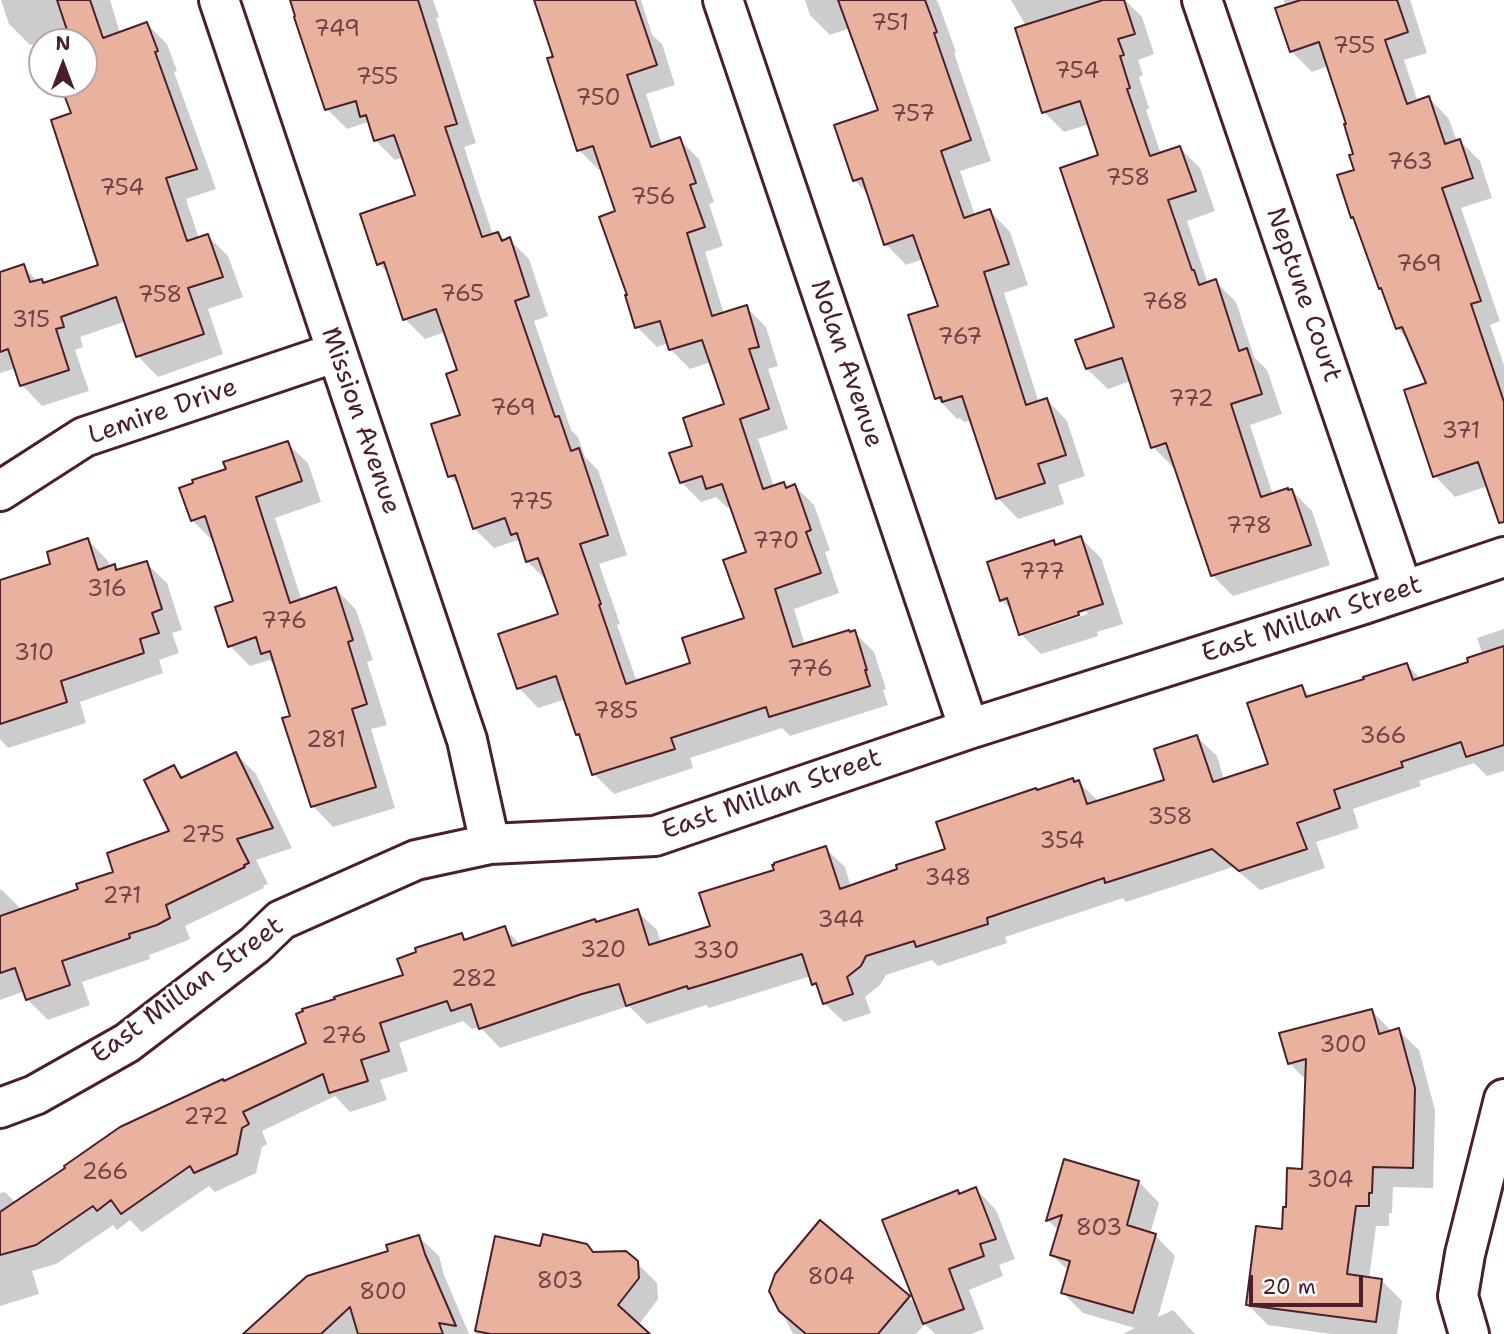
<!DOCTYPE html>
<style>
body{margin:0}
#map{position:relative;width:1504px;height:1334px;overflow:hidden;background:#fff;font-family:"Shantell Sans",sans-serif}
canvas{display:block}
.north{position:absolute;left:28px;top:28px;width:70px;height:70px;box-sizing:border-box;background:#fff;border:2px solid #b7a5aa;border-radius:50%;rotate:0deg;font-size:19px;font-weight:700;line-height:28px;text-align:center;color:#4a1f2b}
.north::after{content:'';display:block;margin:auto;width:24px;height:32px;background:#4a1f2b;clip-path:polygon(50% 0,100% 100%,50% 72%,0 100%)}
.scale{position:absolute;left:1249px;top:1275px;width:114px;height:32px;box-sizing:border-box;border:4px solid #4a1f2b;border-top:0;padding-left:9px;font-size:21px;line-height:24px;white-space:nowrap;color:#4a1f2b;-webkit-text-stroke:5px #fff;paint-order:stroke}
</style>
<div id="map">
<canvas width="1504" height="1334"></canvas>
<div class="north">N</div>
<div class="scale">20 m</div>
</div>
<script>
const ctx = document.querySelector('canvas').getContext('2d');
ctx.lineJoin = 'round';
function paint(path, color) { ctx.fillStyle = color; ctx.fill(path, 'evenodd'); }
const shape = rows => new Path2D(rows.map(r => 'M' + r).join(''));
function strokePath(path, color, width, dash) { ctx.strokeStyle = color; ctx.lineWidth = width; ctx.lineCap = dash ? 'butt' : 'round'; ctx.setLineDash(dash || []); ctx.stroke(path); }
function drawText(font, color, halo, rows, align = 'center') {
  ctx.font = font + ' "Shantell Sans",sans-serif'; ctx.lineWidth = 5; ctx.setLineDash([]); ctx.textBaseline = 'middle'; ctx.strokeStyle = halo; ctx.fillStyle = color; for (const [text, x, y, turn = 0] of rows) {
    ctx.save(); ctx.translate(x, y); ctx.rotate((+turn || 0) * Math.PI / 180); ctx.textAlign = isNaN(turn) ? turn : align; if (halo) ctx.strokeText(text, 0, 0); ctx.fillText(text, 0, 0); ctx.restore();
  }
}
paint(shape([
 [1,0,110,0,120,33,147,24,167,44,177,71,174,72,216,189,186,199,199,239,208,236,228,256,243,297,208,309,223,354,158,377,138,356,126,321,80,337,83,347,75,350,89,391,42,406,22,385,16,368,0,373,0,274,23,266,38,282,41,281,45,285,100,266,73,114,62,84,84,84,84,42,47,42,46,40,30,45,9,24],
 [297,0,433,0,439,17,436,18,476,143,464,147,493,235,498,234,505,241,509,239,529,259,548,316,534,321,571,430,578,437,585,457,598,470,627,555,599,564,620,624,617,625,637,682,692,664,746,619,748,553,732,507,728,508,716,497,701,502,681,482,694,447,726,405,711,362,690,369,670,349,668,343,657,347,637,327,617,212,602,169,599,170,579,150,555,58,536,0,641,0,652,35,662,44,675,85,646,94,662,145,679,139,699,159,714,202,709,204,723,246,705,252,724,314,746,307,766,327,778,366,768,369,788,429,758,439,774,487,783,484,788,489,795,486,814,505,830,550,825,552,839,593,794,609,805,645,854,632,874,652,886,689,883,690,888,705,790,736,782,728,690,758,693,768,614,794,594,774,583,740,577,734,566,699,538,708,519,688,560,615,548,582,528,562,522,543,518,540,494,548,474,528,461,487,449,476,462,416,459,372,445,332,425,339,405,319,390,275,379,264,417,197,403,157,395,160,375,140,368,122,347,129,327,109],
 [805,0,936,0,938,2,956,52,954,53,991,161,960,171,975,216,990,211,1010,232,1028,285,1004,293,1039,403,1047,400,1067,421,1085,476,1058,485,1064,504,1018,519,998,498,971,420,964,422,960,418,957,419,937,398,940,307,923,259,906,265,886,244,870,196,854,180,880,111,850,28,830,35,810,15],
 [1011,0,1125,0,1142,17,1154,54,1138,60,1143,75,1139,77,1149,108,1146,110,1161,154,1180,148,1200,168,1215,211,1187,221,1208,284,1215,281,1236,302,1254,357,1267,370,1282,414,1250,425,1273,495,1292,491,1312,511,1330,565,1233,596,1212,575,1176,466,1173,467,1153,447,1131,381,1108,389,1087,369,1116,328,1100,156,1090,124,1064,132,1044,112,1026,26],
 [1284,0,1410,0,1427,53,1404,60,1418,102,1429,98,1449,119,1457,142,1460,141,1480,161,1492,198,1461,208,1500,321,1490,325,1504,365,1504,498,1491,485,1455,497,1435,476,1407,392,1428,384,1409,341,1397,328,1356,220,1353,217,1356,171,1355,155,1348,125,1328,66,1312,72,1291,51],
 [287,443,308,463,321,502,275,518,302,601,336,589,356,610,373,660,367,662,387,725,371,729,395,808,333,827,313,806,292,717,276,667,269,660,250,666,230,646,236,602,215,540,213,541,192,520,228,470],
 [1081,538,1101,558,1123,624,1097,632,1098,636,1041,654,1021,634,1013,611,1001,600,1054,542,1057,546],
 [1086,611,1088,614,1030,633,1030,629],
 [88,540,108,561,110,568,114,566,119,571,146,563,167,583,182,630,172,633,179,653,159,660,163,673,80,702,86,723,8,748,0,739,0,582,53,565],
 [1504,629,1504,771,1487,776,1474,763,1419,781,1421,786,1353,809,1359,828,1316,842,1325,868,1260,890,1233,867,1126,902,1123,898,1005,937,1007,943,938,966,932,960,886,975,880,985,865,997,871,1013,844,1022,824,1003,820,990,814,984,811,976,709,1008,706,1005,647,1024,629,1006,500,1048,480,1027,472,1029,463,1021,399,1043,408,1071,380,1080,387,1100,350,1112,335,1096,262,1131,267,1144,262,1147,256,1173,215,1192,209,1186,142,1232,130,1220,117,1230,113,1225,56,1264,32,1271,39,1294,0,1306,0,1193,5,1192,16,1203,225,1082,308,1044,405,976,461,935,467,940,504,928,521,945,637,911,657,930,661,943,712,927,776,871,825,848,845,867,851,887,947,851,1038,792,1079,782,1098,801,1166,781,1197,737,1217,756,1224,780,1270,765,1301,687,1312,697,1407,665,1421,679,1470,663,1483,655,1477,638],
 [236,754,256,774,292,848,256,860,268,884,263,886,264,888,185,926,190,939,178,944,149,955,150,959,82,982,90,1005,48,1020,27,999,25,991,0,1000,0,890,2,890,22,910,80,890,115,873,171,832,174,767,185,778],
 [1372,1011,1392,1032,1398,1030,1419,1050,1435,1110,1433,1188,1393,1187,1392,1213,1389,1213,1389,1226,1376,1226,1369,1279,1381,1280,1402,1301,1397,1334,1331,1334,1268,1325,1248,1305,1283,1231,1288,1209,1304,1171,1307,1081,1289,1063],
 [1065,1161,1139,1182,1159,1203,1150,1234,1155,1235,1175,1256,1158,1317,1173,1310,1195,1334,1123,1334,1135,1328,1083,1313,1063,1293,1069,1271,1052,1255,1059,1231,1048,1220],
 [976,1189,996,1210,1015,1259,999,1265,1003,1276,969,1290,984,1329,971,1334,935,1334,925,1324,916,1334,793,1334,771,1291,820,1223,918,1306,958,1192,961,1195],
 [419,1237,439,1256,444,1275,469,1334,246,1334],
 [497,1238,542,1248,586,1245,595,1254,636,1262,657,1283,658,1299,638,1326,647,1334,476,1334]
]), '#0003');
const building = shape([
 [57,0,90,0,103,38,147,22,158,51,155,52,197,169,166,178,187,241,208,234,223,277,188,288,204,334,136,357,116,297,61,317,64,327,56,329,69,370,20,386,8,349,0,352,0,272,24,264,30,282,42,279,43,283,98,265,51,120,71,113,60,84,84,84,84,42,71,42,57,0],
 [290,0,418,0,457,124,445,127,482,237,498,232,502,241,510,237,529,296,515,301,555,417,559,416,571,451,579,448,608,535,580,544,601,604,599,605,626,684,690,663,682,638,744,618,723,560,746,552,722,484,706,489,702,476,680,483,669,453,692,446,683,418,724,404,702,340,669,350,660,321,635,328,625,295,627,295,599,217,615,211,593,146,577,151,547,58,553,57,534,0,635,0,657,65,627,75,651,147,680,137,696,183,690,185,705,227,687,233,712,316,747,305,759,347,749,349,769,409,740,419,763,489,784,482,786,488,795,484,811,530,806,532,821,573,775,589,793,647,849,630,850,632,855,630,867,670,865,670,870,686,769,717,766,707,671,738,675,749,592,775,579,734,576,735,556,676,517,689,498,634,558,614,538,558,526,562,517,533,511,535,505,518,473,529,455,475,448,477,431,424,460,415,446,374,457,370,436,309,403,320,384,262,377,265,360,214,415,195,394,135,374,141,366,115,360,117,356,101,325,110,294,17,295,16,290,0],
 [838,0,925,0,937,32,934,33,971,140,941,151,964,218,990,209,1009,264,984,272,1026,405,1047,398,1066,455,1038,464,1045,483,996,499,962,396,942,402,941,397,935,399,908,315,938,306,913,235,884,245,862,178,853,181,834,125,878,110,838,0],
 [1103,0,1124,0,1135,34,1118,39,1124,55,1120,56,1130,88,1127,89,1150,156,1180,146,1196,191,1168,200,1192,270,1194,270,1199,285,1216,279,1239,351,1247,348,1262,394,1231,404,1261,497,1288,488,1288,490,1292,489,1311,545,1211,576,1166,443,1151,448,1122,358,1086,369,1075,340,1114,327,1060,168,1098,155,1080,101,1042,113,1015,28,1103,0],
 [1301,0,1397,0,1408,32,1385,40,1407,104,1429,96,1445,144,1460,139,1473,178,1442,188,1481,301,1471,304,1504,402,1504,522,1499,523,1478,462,1433,477,1404,390,1426,383,1402,327,1396,329,1381,288,1379,289,1353,217,1351,218,1337,175,1354,170,1349,155,1353,154,1344,124,1346,124,1319,42,1290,52,1275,8,1301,0],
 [288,441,302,481,256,497,290,603,336,587,353,640,348,642,367,704,352,709,376,787,311,807,282,718,290,716,270,651,261,654,256,637,228,647,215,607,233,601,205,516,191,521,179,488,193,483,192,480,226,469,223,462,288,441],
 [1081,536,1103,604,1078,612,1079,615,1019,635,1007,598,1000,601,987,562,1054,540,1055,545,1081,536],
 [88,538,98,570,115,564,116,570,147,561,162,609,152,613,159,633,140,639,144,653,61,681,67,702,0,724,0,580,50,564,47,552,88,538],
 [1504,646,1504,745,1466,757,1461,742,1401,762,1403,767,1334,790,1340,808,1297,823,1307,849,1239,871,1212,849,1105,883,1104,878,987,918,988,924,916,947,914,941,866,956,861,966,847,977,853,994,823,1004,816,983,812,985,802,954,705,984,688,989,687,986,626,1006,619,984,582,994,479,1029,471,1004,451,1011,447,1001,380,1023,389,1051,361,1060,368,1081,329,1093,323,1074,243,1112,249,1124,242,1128,237,1154,194,1173,190,1166,121,1214,111,1200,97,1211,93,1206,36,1245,0,1255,0,1212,65,1168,64,1166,120,1127,223,1079,224,1081,306,1043,296,1014,303,1011,302,1009,335,999,334,997,403,975,397,959,416,952,415,948,462,933,464,940,505,926,512,946,595,919,596,922,638,909,649,945,710,926,699,893,774,870,772,865,774,865,774,863,826,846,840,889,897,869,896,865,945,849,936,822,989,804,1036,788,1037,790,1073,778,1074,782,1079,780,1087,804,1164,780,1154,749,1197,735,1213,782,1268,764,1247,703,1302,685,1306,697,1364,679,1363,677,1407,663,1413,680,1468,662,1467,658,1504,646],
 [236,752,273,828,237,839,249,863,244,865,245,867,166,905,170,918,157,925,129,934,130,938,62,961,70,985,26,1000,15,968,0,973,0,916,78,889,76,884,113,872,107,853,169,831,144,780,174,765,181,778,236,752],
 [1372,1009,1379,1034,1399,1028,1415,1088,1413,1168,1373,1167,1372,1193,1369,1193,1369,1206,1356,1206,1347,1274,1382,1279,1376,1322,1246,1305,1256,1226,1282,1229,1283,1207,1286,1207,1287,1168,1302,1169,1306,1059,1288,1064,1279,1033,1372,1009],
 [1064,1159,1139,1181,1127,1225,1156,1234,1133,1313,1061,1293,1070,1261,1050,1255,1062,1215,1046,1221,1064,1159],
 [976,1187,996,1239,980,1244,984,1256,949,1269,964,1309,923,1324,882,1220,958,1190,959,1194,976,1187],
 [820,1220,910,1296,878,1334,806,1334,779,1311,769,1291,775,1274,820,1220],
 [543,1234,587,1244,593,1252,626,1251,638,1261,639,1278,618,1305,650,1334,491,1334,475,1331,495,1236,540,1246,543,1234],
 [419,1235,425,1254,456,1326,439,1323,443,1334,358,1334,350,1307,321,1334,243,1334,307,1276,388,1251,386,1245,419,1235]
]);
paint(building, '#e9b29f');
strokePath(building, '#4a1f2b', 2);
const street = shape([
 [219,0,467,740,490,844],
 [723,0,969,729],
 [1202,0,1403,591],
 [0,491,84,437,337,352],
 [0,1108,35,1095,127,1043,255,945,281,920,416,860,490,844,655,836,969,729,1364,604,1504,557],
 [1469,1334,1458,1296,1465,1254,1504,1099]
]);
strokePath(street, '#4a1f2b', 44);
strokePath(street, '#fff', 38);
drawText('23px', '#724448', null, [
 ["751",890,24],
 ["749",337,30],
 ["755",1354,47],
 ["754",1077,72],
 ["755",377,78],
 ["750",598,99],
 ["757",913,115],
 ["763",1410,163],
 ["758",1128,179],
 ["754",122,189],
 ["756",653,198],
 ["769",1419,265],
 ["765",462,295],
 ["758",160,296],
 ["768",1165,303],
 ["315",31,321],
 ["767",960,338],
 ["772",1191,400],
 ["769",513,409],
 ["371",1461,432],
 ["775",531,503],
 ["778",1249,527],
 ["770",776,542],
 ["777",1042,573],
 ["316",107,590],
 ["776",284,622],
 ["310",34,654],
 ["776",810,670],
 ["785",616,712],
 ["366",1383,737],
 ["281",326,741],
 ["358",1170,818],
 ["275",203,836],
 ["354",1062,842],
 ["348",948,879],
 ["271",122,897],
 ["344",841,921],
 ["320",603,951],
 ["330",716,952],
 ["282",474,980],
 ["276",344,1037],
 ["300",1343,1046],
 ["272",206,1118],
 ["266",105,1173],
 ["304",1330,1181],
 ["803",1099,1229],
 ["804",831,1278],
 ["803",560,1282],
 ["800",383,1293]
]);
drawText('26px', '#4a1f2b', '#fff', [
 ["Neptune Court",1303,295,71],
 ["Nolan Avenue",846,364,71],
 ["Lemire Drive",163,412,-19],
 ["Mission Avenue",360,421,71],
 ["East Millan Street",1312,620,-18],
 ["East Millan Street",772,795,-19],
 ["East Millan Street",188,991,-36]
]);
</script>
